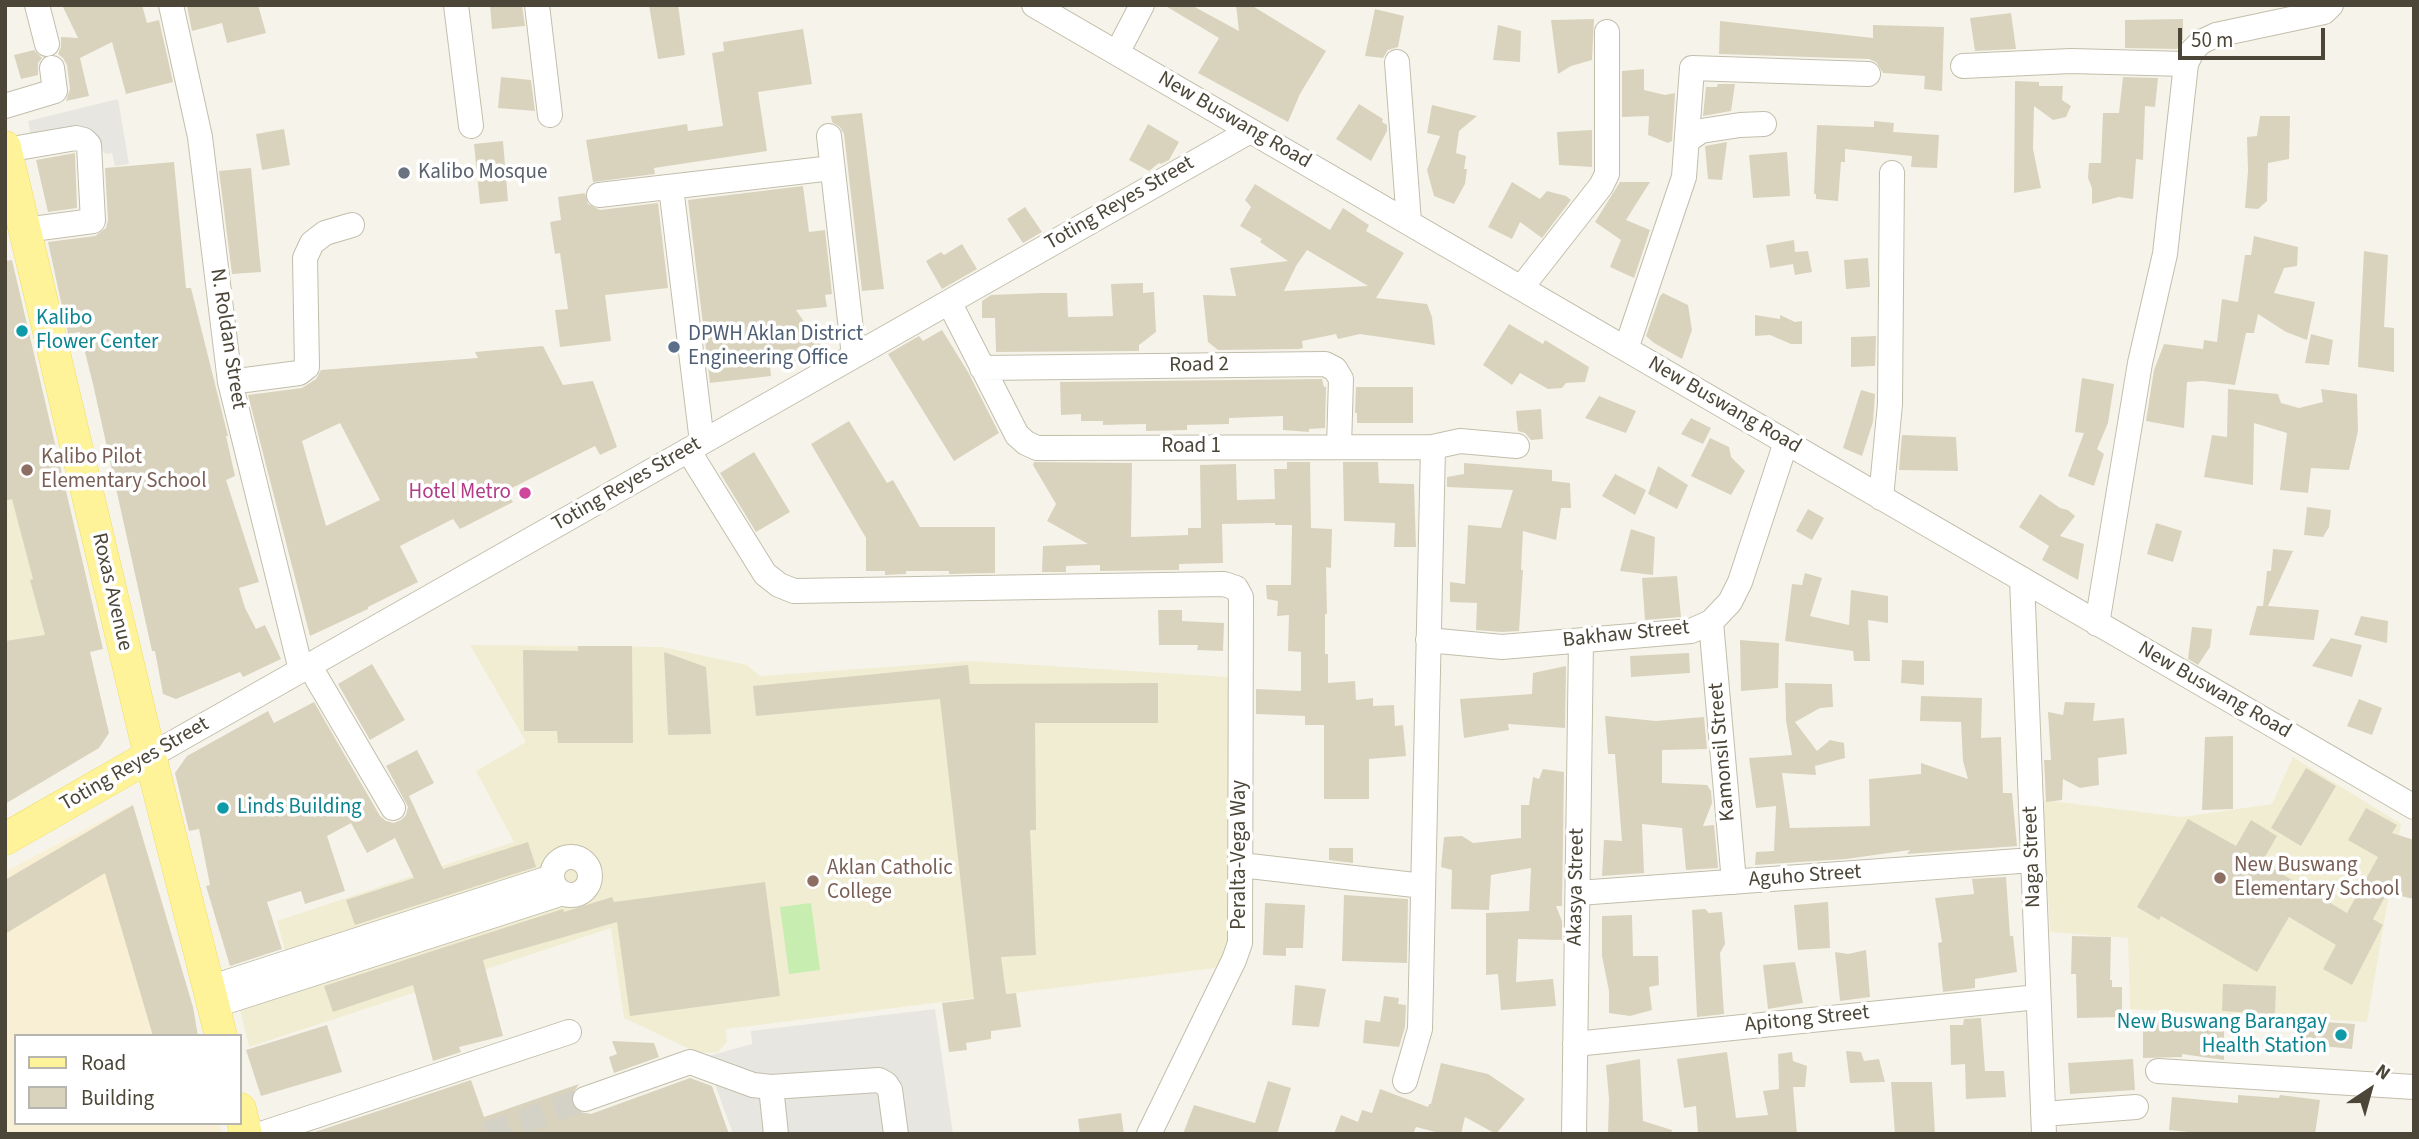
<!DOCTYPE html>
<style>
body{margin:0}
#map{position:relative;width:2419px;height:1139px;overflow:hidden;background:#f6f4ea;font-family:"Source Sans 3",sans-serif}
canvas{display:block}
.frame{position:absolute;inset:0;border:7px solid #4b4637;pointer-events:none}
.legend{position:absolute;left:14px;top:1034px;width:228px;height:91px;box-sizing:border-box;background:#fff;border:2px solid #b7b5af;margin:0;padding:9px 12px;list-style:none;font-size:21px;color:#4b4637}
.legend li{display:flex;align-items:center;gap:14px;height:35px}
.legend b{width:35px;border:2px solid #b7b5af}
.north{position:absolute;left:2335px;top:1055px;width:70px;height:70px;-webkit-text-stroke:5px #fff;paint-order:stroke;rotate:36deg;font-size:19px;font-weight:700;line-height:28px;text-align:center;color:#4b4637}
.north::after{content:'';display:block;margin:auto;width:24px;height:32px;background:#4b4637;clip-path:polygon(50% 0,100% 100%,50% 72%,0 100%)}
.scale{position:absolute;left:2178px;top:28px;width:147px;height:32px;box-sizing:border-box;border:4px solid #4b4637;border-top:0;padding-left:9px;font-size:21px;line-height:24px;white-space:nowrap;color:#4b4637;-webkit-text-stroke:5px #fff;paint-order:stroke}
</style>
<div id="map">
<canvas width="2419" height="1139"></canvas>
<div class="frame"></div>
<ul class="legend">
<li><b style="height:9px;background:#fff39a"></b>Road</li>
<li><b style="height:19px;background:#d9d3be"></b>Building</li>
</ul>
<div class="north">N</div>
<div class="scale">50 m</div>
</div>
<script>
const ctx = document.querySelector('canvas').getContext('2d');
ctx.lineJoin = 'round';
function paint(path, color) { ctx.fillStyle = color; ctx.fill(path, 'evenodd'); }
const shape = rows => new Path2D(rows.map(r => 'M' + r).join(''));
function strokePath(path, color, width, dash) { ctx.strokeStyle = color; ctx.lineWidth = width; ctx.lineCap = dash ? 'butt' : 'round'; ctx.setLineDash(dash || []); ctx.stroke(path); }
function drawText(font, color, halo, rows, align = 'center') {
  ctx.font = font + ' "Source Sans 3",sans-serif'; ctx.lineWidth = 7; ctx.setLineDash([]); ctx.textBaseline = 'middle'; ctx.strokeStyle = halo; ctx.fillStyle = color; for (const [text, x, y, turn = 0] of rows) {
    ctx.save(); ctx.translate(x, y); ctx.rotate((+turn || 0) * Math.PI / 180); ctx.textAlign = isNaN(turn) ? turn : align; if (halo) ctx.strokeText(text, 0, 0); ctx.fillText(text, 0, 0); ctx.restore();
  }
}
paint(shape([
 [127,807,193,1036,16,1036,16,1123,219,1123,222,1134,5,1134,5,872]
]), '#f9efd4');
paint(shape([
 [5,288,90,652,5,668],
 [470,645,663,647,747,665,760,676,971,661,1229,677,1230,942,1215,968,726,1029,727,1042,717,1053,696,1052,624,1018,611,928,249,1047,231,972,286,954,277,921,514,842,476,771,526,742],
 [2293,757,2401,824,2367,1022,2130,1009,2128,938,2050,932,2043,800,2182,817,2272,804]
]), '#f0edd3');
paint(shape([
 [811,903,820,970,789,974,780,907]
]), '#c7edb0');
paint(shape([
 [118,99,129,164,115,166,112,153,106,154,93,142,33,147,28,121],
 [935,1009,953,1134,733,1134,705,1057,752,1044,751,1031]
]), '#e7e6e1');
paint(shape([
 [62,5,142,5,147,23,159,20,173,82,126,94,112,42,80,58,89,96,66,101,70,89,67,65,63,58,58,54,61,47,61,37,78,38],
 [190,5,258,5,266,33,227,43,222,23,192,31,187,6],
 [490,5,522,5,525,26,492,29],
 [649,5,678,5,685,55,658,59],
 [1164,5,1191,5,1239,31,1236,5,1251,5,1326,51,1300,94,1288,122,1198,73,1219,38],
 [1375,9,1404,16,1398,47,1388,50,1383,58,1365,56],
 [2011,13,2016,49,1975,51,1970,18],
 [1594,19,1592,60,1571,66,1558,74,1551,20],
 [2183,19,2183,39,2177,49,2125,48,2125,20],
 [1720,21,1873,38,1873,25,1944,27,1942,91,1924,89,1925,76,1883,73,1876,62,1869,59,1719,54],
 [1498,25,1521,31,1520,62,1493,60],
 [803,29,812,84,758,92,767,151,654,168,655,174,593,182,586,140,687,124,688,131,723,126,712,53,724,51,723,42],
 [34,50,42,58,38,63,38,75,21,79,14,55],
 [1644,69,1644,90,1665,95,1675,93,1672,141,1668,143,1648,135,1649,116,1622,117,1622,71],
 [501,77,531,80,535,111,498,108],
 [2123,77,2158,78,2155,107,2145,106,2143,160,2136,159,2133,199,2119,197,2092,204,2092,188,2088,178,2089,163,2101,163,2103,113,2119,113],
 [2015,81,2039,82,2039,86,2063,86,2062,100,2071,106,2066,117,2053,120,2034,106,2033,149,2041,188,2014,193],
 [1718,84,1735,84,1731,111,1703,116,1706,87,1717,87],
 [1359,104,1383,119,1382,122,1387,125,1387,131,1371,161,1336,139],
 [1432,105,1477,116,1459,131,1456,153,1466,156,1464,169,1467,169,1465,184,1454,204,1434,196,1427,170,1440,136,1427,133],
 [862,113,884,289,862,291,844,134,840,127,832,122,831,116],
 [2260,116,2290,116,2289,159,2268,163,2267,201,2258,209,2245,208,2248,171,2247,137,2257,136],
 [1874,121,1894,123,1893,132,1939,135,1937,168,1911,167,1912,156,1845,149,1845,162,1841,162,1838,201,1816,199,1816,194,1814,194,1817,125,1874,127],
 [1148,124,1179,142,1169,160,1161,164,1159,163,1149,171,1129,160],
 [284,129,290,165,262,170,256,134],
 [1592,130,1592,167,1559,165,1557,132],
 [503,141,508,201,480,204,474,144],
 [1727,142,1722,180,1708,179,1705,146],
 [1787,152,1790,196,1753,198,1749,155],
 [75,153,77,208,48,212,36,160],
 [174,162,186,288,191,288,228,436,226,436,235,476,226,480,259,582,239,588,245,608,256,629,265,625,281,659,243,677,240,672,176,699,163,694,155,651,152,651,93,384,80,332,68,334,48,242,95,236,106,228,108,220,105,168],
 [251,168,261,272,232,274,219,171],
 [1512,182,1540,199,1547,191,1566,196,1571,200,1542,238,1520,222,1512,239,1488,227],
 [1620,182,1650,182,1626,220,1650,230,1634,278,1610,267,1621,240,1595,222],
 [1255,184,1330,230,1343,208,1369,225,1366,231,1404,253,1376,298,1427,304,1432,317,1435,345,1360,334,1338,339,1336,334,1302,341,1303,348,1299,349,1218,350,1208,342,1203,295,1236,296,1230,268,1288,261,1260,242,1262,239,1240,226,1251,207,1245,200],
 [1307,250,1368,286,1284,291,1296,266],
 [803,186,809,232,825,230,832,294,825,295,827,307,796,310,820,345,791,364,770,367,771,376,710,383,688,200],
 [585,193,588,204,600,210,658,203,668,288,605,295,611,341,560,347,555,310,568,309,560,253,555,254,550,222,561,220,558,197],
 [1025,207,1042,232,1023,243,1007,219],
 [2254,236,2298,247,2297,266,2284,268,2274,293,2315,302,2307,340,2286,332,2258,314,2254,333,2246,333,2235,385,2203,381,2187,382,2184,428,2146,421,2154,370,2164,344,2203,349,2204,340,2217,342,2222,299,2238,302,2245,255,2251,255],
 [1794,240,1795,252,1808,251,1812,272,1795,275,1793,264,1770,268,1766,245],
 [962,244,977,269,942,289,926,261,941,252,944,255],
 [2364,251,2388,255,2384,327,2394,328,2394,372,2358,367],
 [1868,258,1870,287,1846,289,1844,260],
 [12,260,103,649,90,652,109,733,99,748,5,804,5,641,45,635,30,580,33,579,12,499,5,501,5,261],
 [1143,283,1143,293,1154,292,1156,332,1139,345,1139,351,996,352,995,318,982,318,982,301,991,295,1042,293,1067,293,1068,317,1113,316,1111,284],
 [1663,293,1688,305,1692,330,1682,359,1654,343,1646,336,1660,296],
 [1755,315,1780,319,1780,315,1795,322,1802,321,1802,344,1791,344,1770,335,1755,336],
 [1509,324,1543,344,1545,340,1589,367,1585,382,1566,383,1562,388,1548,389,1520,373,1512,385,1483,365],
 [942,330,968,372,999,433,954,461,888,354,919,336,923,341],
 [2311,334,2333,340,2329,365,2305,363],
 [1876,336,1875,366,1851,367,1851,337],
 [543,346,563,385,593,381,617,447,600,455,595,446,506,491,513,502,460,529,453,519,400,546,418,582,368,607,368,609,310,636,248,395,302,388,316,379,321,370,478,358,475,352],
 [340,423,380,500,326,526,302,441],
 [2082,378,2114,384,2108,423,2097,449,2104,454,2094,486,2068,476,2084,433,2075,432],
 [1322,379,1324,387,1326,387,1325,428,1309,429,1309,432,1283,430,1283,416,1229,418,1229,424,1187,425,1187,430,1146,431,1146,424,1103,425,1103,421,1081,421,1081,414,1061,415,1060,382],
 [1356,387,1413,387,1413,423,1357,423,1357,413,1355,413],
 [2228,389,2278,394,2281,403,2299,408,2323,402,2321,389,2357,394,2358,431,2349,470,2311,468,2308,493,2280,490,2287,433,2254,423,2253,485,2204,477,2212,435,2227,437],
 [1861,390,1875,394,1873,422,1862,456,1843,448],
 [1599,396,1636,411,1626,433,1585,418],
 [1541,409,1543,439,1531,440,1525,433,1518,431,1516,411],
 [1691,418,1711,428,1703,444,1681,434],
 [849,421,887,483,893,480,920,527,995,527,995,573,949,574,949,571,906,571,906,574,885,575,885,571,866,571,866,538,811,444],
 [1902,435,1956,437,1958,471,1899,470],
 [1710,438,1729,447,1731,457,1745,471,1731,495,1691,476],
 [754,452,790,512,756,532,720,473],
 [1034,462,1132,463,1131,537,1188,535,1188,528,1201,528,1200,465,1236,464,1237,500,1275,499,1274,469,1287,469,1287,462,1310,462,1311,528,1332,529,1331,568,1326,567,1327,614,1325,614,1325,654,1328,654,1328,683,1355,681,1356,700,1373,698,1373,706,1394,705,1395,726,1403,725,1406,756,1369,759,1369,799,1324,799,1324,725,1305,725,1305,716,1256,714,1256,689,1301,691,1301,652,1288,651,1289,615,1277,616,1278,601,1267,599,1266,585,1291,585,1292,525,1275,525,1275,523,1222,524,1223,563,1179,564,1179,570,1100,571,1100,565,1066,566,1066,572,1042,572,1043,546,1088,544,1047,521,1056,504,1033,465],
 [1343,462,1378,462,1379,483,1414,484,1416,547,1394,547,1395,523,1344,521],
 [1464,463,1552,470,1552,481,1570,483,1571,508,1561,508,1556,540,1523,531,1521,570,1523,570,1519,631,1502,632,1476,630,1477,603,1450,602,1450,582,1465,584,1468,525,1501,528,1513,490,1447,487,1447,477,1464,474],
 [1658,466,1688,485,1677,509,1648,494],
 [1615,474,1646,490,1635,515,1602,496],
 [2040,494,2060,508,2068,510,2075,516,2060,536,2084,544,2078,580,2042,560,2049,546,2019,527],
 [2307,507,2331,510,2329,527,2323,537,2304,535],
 [1808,509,1824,518,1812,540,1796,531],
 [2156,523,2182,531,2173,562,2147,554],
 [1631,529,1655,537,1653,575,1620,571],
 [2273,549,2293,551,2268,606,2319,610,2314,640,2249,635,2257,606,2263,606,2267,571,2271,571],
 [1805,573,1822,578,1810,616,1849,625,1851,590,1888,596,1888,623,1868,620,1870,661,1854,661,1853,651,1785,641,1792,584,1802,585],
 [1677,576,1681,617,1645,620,1642,578],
 [1158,610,1182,610,1182,621,1224,623,1223,651,1197,650,1198,645,1159,645],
 [2361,616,2388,621,2387,643,2354,635],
 [2192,627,2212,629,2210,647,2198,665,2188,659],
 [2331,638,2362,645,2352,677,2312,666],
 [1740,640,1779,643,1778,688,1741,691],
 [578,646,632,646,633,743,558,743,557,731,524,731,523,650,578,651],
 [664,652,706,667,711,734,668,735],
 [1689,653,1690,673,1631,677,1630,656],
 [1902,660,1924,661,1924,685,1901,683],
 [372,664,405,720,370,740,338,684],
 [968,665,970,684,1158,683,1158,723,1035,723,1036,830,1030,830,1036,955,1001,957,1006,994,1016,993,1021,1027,991,1031,991,1039,966,1043,967,1050,949,1052,942,1003,974,999,940,699,756,716,753,686],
 [1566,666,1565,728,1508,724,1509,730,1464,738,1460,699,1532,694,1533,673],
 [1785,683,1832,684,1833,707,1820,708,1795,722,1817,751,1830,740,1844,743,1845,758,1815,766,1816,775,1782,773,1790,828,1870,826,1869,779,1921,774,1921,763,1968,779,1963,761,1961,722,1920,721,1921,696,1982,698,1981,738,2001,737,2003,793,2012,793,2017,846,1907,854,1910,850,1846,859,1755,865,1756,852,1774,851,1776,806,1756,808,1749,758,1792,755,1786,720],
 [2359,699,2382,708,2372,735,2347,726],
 [314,702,380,816,386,821,394,823,401,820,406,815,408,807,386,766,417,750,434,783,409,796,443,869,528,842,536,867,355,925,346,900,414,878,395,838,367,853,351,823,327,836,345,891,305,904,301,891,267,902,282,949,230,966,206,886,210,885,199,829,189,831,175,773,187,756,268,711,274,723],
 [2065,702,2095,703,2093,721,2124,718,2127,754,2098,758,2099,785,2080,788,2063,779,2062,800,2046,802,2044,760,2051,760,2048,712,2063,715],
 [1605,716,1656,721,1704,717,1707,749,1662,750,1662,783,1707,785,1711,791,1712,803,1703,826,1714,825,1718,868,1686,870,1682,828,1642,824,1644,873,1602,876,1604,840,1622,841,1615,754,1608,754],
 [2233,736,2233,809,2202,810,2205,737],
 [2306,768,2336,786,2301,846,2271,828],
 [1543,769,1564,772,1562,906,1556,906,1562,921,1562,940,1518,939,1516,982,1553,979,1556,1006,1501,1010,1498,974,1486,975,1486,913,1529,911,1531,868,1491,875,1489,910,1451,909,1452,870,1441,867,1444,837,1462,836,1473,843,1521,838,1521,805,1529,805,1533,777,1539,779],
 [133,805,193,1007,198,1036,153,1036,105,873,5,934,5,880],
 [2366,808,2397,825,2392,833,2414,840,2414,899,2387,893,2373,919,2383,925,2352,985,2323,969,2336,945,2289,917,2257,972,2161,916,2159,920,2137,907,2188,819,2236,846,2251,820,2277,836,2262,862,2347,913,2378,857,2348,840],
 [1329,848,1353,848,1353,863,1329,860],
 [2006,877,2010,936,2013,936,2017,972,1975,979,1975,988,1943,992,1938,943,1942,942,1935,898,1974,894,1972,879],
 [765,882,780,996,630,1016,617,922,483,960,503,1036,459,1047,461,1052,433,1061,413,985,333,1012,324,986,563,909,564,912,612,897,614,902],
 [1344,895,1408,899,1407,963,1342,961],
 [1828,902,1830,948,1798,950,1794,905],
 [1265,903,1305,905,1303,948,1286,948,1286,956,1263,955],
 [1705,909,1709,913,1722,912,1725,944,1720,953,1724,1014,1697,1017,1692,910],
 [1632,915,1633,956,1658,956,1659,985,1649,987,1652,1010,1630,1016,1609,1013,1609,991,1602,956,1602,916],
 [2072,936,2111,937,2110,980,2112,980,2112,987,2122,987,2122,1017,2077,1018,2076,974,2071,974],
 [1866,950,1870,997,1840,1001,1835,952,1848,954],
 [1795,962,1803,1003,1768,1009,1763,965],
 [2223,984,2276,986,2275,1014,2222,1011],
 [1295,985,1326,989,1319,1027,1292,1025],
 [1384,996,1399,998,1398,1004,1406,1005,1405,1027,1399,1047,1363,1043,1365,1020,1380,1022],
 [2143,1014,2224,1017,2224,1060,2182,1054,2182,1057,2143,1058],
 [1981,1018,1985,1071,2004,1071,2006,1097,1966,1099,1965,1064,1951,1065,1950,1025,1963,1025,1964,1019],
 [2295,1020,2355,1024,2352,1049,2293,1043],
 [327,1025,342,1072,261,1096,246,1050],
 [612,1041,654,1043,659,1057,614,1073,609,1057,617,1054],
 [1846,1051,1861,1052,1864,1061,1879,1059,1885,1082,1850,1083],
 [1727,1052,1736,1118,1768,1115,1763,1091,1779,1089,1778,1054,1792,1052,1793,1061,1807,1066,1805,1087,1793,1087,1797,1134,1698,1134,1696,1106,1684,1108,1677,1059],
 [1640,1059,1643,1121,1672,1130,1671,1134,1608,1134,1609,1099,1606,1065],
 [2133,1059,2135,1090,2070,1094,2068,1063],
 [1441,1063,1488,1074,1525,1099,1496,1134,1465,1117,1461,1134,1443,1134,1416,1127,1413,1134,1334,1134,1341,1115,1358,1122,1362,1110,1372,1113,1380,1089,1428,1107,1429,1104,1431,1104],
 [690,1078,712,1086,729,1134,309,1134,471,1080,484,1117,579,1084,571,1096,571,1105,576,1111,591,1114],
 [1268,1081,1291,1088,1277,1134,1183,1134,1194,1105,1255,1123],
 [1891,1082,1932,1082,1935,1134,1895,1134],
 [2238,1095,2279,1098,2280,1095,2320,1100,2315,1134,2208,1134,2169,1130,2172,1097,2238,1103],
 [1121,1113,1124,1134,1080,1134,1078,1119]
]), '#d9d3be');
strokePath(shape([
 [487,1134,585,1099]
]), '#d4d1c6', 24, [24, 12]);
const minor = shape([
 [37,5,47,44],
 [171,5,200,137,230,382,301,670],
 [456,5,471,126],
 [537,5,550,115],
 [1034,5,2414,807],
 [1117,53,1142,5],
 [1397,62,1409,222],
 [1963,66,2071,61,2186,64],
 [5,106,55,91,52,68],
 [829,136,854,356],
 [1688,140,1701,131,1740,125,1764,124],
 [6,150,76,138,84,140,89,145,93,221,25,230],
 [671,187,702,442],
 [599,195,832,168],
 [1521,288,1601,186,1607,174,1607,32],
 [949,302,1017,435,1026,443,1037,448,1433,447,1460,441,1517,446],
 [1626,349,1684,177,1692,68,1868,74],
 [982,368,1325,364,1335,369,1341,379,1339,447],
 [230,382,299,373,307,367,305,258,312,243,325,233,352,225],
 [688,450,765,574,779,585,794,591,1224,584,1236,588,1241,597,1240,943,1234,960,1149,1134],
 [1881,498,1890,404,1892,173],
 [2022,579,2044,1134],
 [1711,622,1734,882],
 [2097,624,2140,363,2165,254,2186,64,2192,51,2201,42,2216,35,2324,12,2331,5],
 [1428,640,1502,647,1691,631,1711,622,1730,602,1740,582,1786,442],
 [309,665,393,808],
 [150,756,1250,131],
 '552 876a19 19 0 1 1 38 0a19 19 0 1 1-38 0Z',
 [1241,865,1423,886],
 [1578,893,2033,860],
 [209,988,552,877],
 [213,1006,563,893],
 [1575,1044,2038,997],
 [2158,1071,2414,1087],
 [1405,1081,1420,1029,1433,447],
 [771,1087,776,1134],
 [585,1099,690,1062,753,1085,771,1087,879,1080,886,1084,890,1090,896,1134],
 [2043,1114,2136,1107],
 [261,1134,569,1032],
 [1574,1134,1581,641]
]);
const major = shape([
 [5,147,150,756,221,1036],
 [5,839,150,756],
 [240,1109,246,1134]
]);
strokePath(minor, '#c2beab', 26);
strokePath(major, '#eedb60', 33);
strokePath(minor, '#fff', 24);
strokePath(major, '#fff39a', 32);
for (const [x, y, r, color] of [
 [404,173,7,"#6b7280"],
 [22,331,7,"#0f9aa8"],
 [674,347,7,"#5c6f8a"],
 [27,470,7,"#8d6e63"],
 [525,493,7,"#d1479c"],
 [223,808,7,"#0f9aa8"],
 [2220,878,7,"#8d6e63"],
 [813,881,7,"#8d6e63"],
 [2341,1035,7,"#0f9aa8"]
]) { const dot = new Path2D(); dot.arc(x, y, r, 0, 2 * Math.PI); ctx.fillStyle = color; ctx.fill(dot); strokePath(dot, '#fff', 2.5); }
drawText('21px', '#4b4637', '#fff', [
 ["New Buswang Road",1234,121,30],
 ["Toting Reyes Street",1120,204,-30],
 ["N. Roldan Street",227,339,81],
 ["Road 2",1199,366,-1],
 ["New Buswang Road",1724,406,30],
 ["Road 1",1191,447],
 ["Toting Reyes Street",627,485,-30],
 ["Roxas Avenue",111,592,77],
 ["Bakhaw Street",1626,635,-6],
 ["New Buswang Road",2214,691,30],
 ["Kamonsil Street",1723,752,-95],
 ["Toting Reyes Street",135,765,-30],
 ["Peralta-Vega Way",1240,855,-90],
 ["Naga Street",2033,857,-92],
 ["Aguho Street",1805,877,-4],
 ["Akasya Street",1577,887,-89],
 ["Apitong Street",1807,1020,-6]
]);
drawText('21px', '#5b616d', '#fff', [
 ["Kalibo Mosque",418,173]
], 'left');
drawText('21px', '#0d838f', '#fff', [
 ["Kalibo",36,319],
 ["Flower Center",36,343],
 ["Linds Building",237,808],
 ["New Buswang Barangay",2327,1023,"right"],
 ["Health Station",2327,1047,"right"]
], 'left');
drawText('21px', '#4e5e75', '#fff', [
 ["DPWH Aklan District",688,335],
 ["Engineering Office",688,359]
], 'left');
drawText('21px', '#785e54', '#fff', [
 ["Kalibo Pilot",41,458],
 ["Elementary School",41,482],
 ["New Buswang",2234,866],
 ["Elementary School",2234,890],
 ["Aklan Catholic",827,869],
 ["College",827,893]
], 'left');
drawText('21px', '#b23c85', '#fff', [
 ["Hotel Metro",511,493]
], 'right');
</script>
